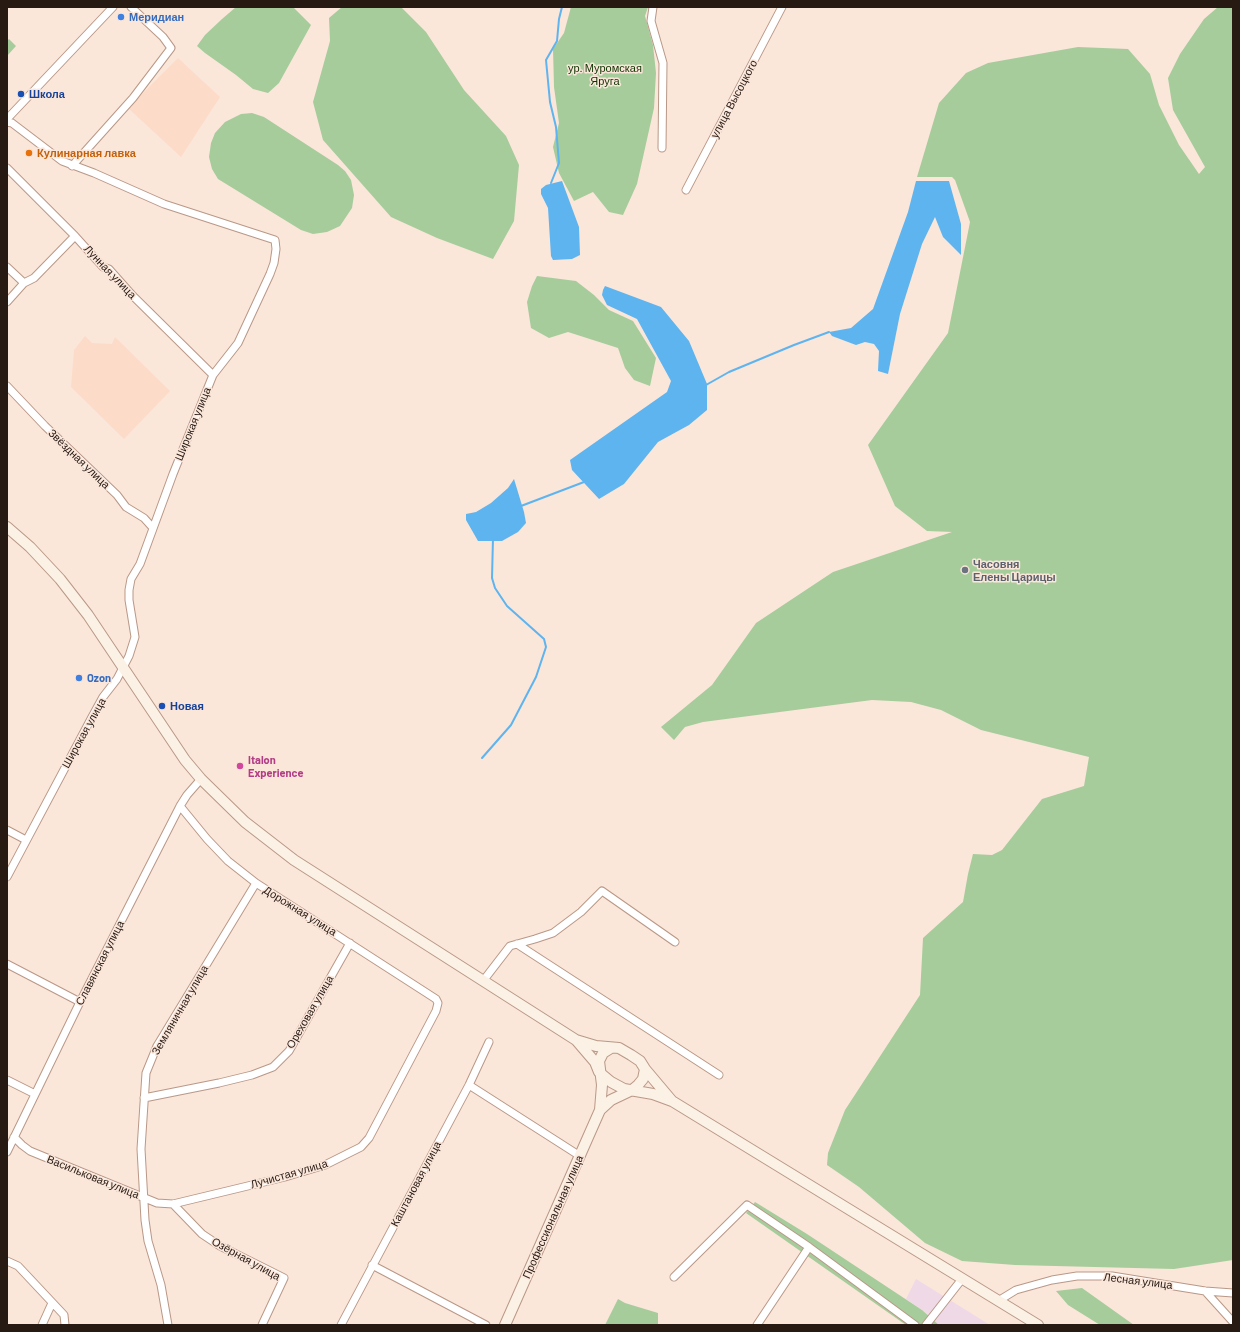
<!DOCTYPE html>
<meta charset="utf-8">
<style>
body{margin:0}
#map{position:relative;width:1240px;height:1332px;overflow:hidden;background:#fbe6da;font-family:Barlow,sans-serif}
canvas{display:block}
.frame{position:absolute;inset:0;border:8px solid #261a13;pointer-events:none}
</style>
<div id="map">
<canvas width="1240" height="1332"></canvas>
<div class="frame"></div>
</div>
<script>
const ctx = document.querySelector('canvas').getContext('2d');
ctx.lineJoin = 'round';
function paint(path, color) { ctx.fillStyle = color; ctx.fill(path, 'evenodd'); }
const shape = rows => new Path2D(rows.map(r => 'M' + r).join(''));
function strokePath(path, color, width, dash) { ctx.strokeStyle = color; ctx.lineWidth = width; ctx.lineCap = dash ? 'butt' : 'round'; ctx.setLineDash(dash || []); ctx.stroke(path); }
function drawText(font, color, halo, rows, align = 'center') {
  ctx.font = font + ' Barlow,sans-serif'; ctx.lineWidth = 3; ctx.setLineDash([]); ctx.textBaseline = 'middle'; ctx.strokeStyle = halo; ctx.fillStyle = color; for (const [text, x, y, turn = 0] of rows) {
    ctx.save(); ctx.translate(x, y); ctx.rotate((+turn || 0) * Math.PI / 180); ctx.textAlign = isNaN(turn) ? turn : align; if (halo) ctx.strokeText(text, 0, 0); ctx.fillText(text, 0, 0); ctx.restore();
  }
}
paint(shape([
 [916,1279,990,1325,939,1325,922,1310,906,1299]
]), '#f0d9e7');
paint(shape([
 [178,58,220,97,181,157,128,108],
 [85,336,92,343,112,344,115,337,170,391,124,439,71,387,74,350]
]), '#fddbc9');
paint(shape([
 [236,7,293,7,311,25,279,83,268,93,253,89,236,75,205,53,197,46,205,35,222,19],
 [342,7,401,7,426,32,464,90,506,136,519,165,514,221,493,259,437,238,391,217,323,140,313,102,330,41,329,18],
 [571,7,648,7,645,16,653,45,656,73,654,108,637,184,623,215,609,212,593,192,574,201,559,173,553,147,559,123,554,87,553,49,564,33],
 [1218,7,1233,7,1233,1260,1174,1269,1015,1265,962,1261,925,1243,859,1187,827,1165,828,1153,845,1110,920,995,923,938,963,902,968,874,973,854,992,855,1002,850,1042,799,1084,786,1089,757,981,730,941,710,911,702,872,700,703,722,685,727,674,740,661,727,712,685,756,623,833,572,952,532,927,531,895,506,868,445,948,333,970,222,955,180,952,177,917,177,939,103,966,73,988,63,1078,47,1128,49,1150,74,1159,105,1179,145,1199,174,1205,167,1173,110,1168,78,1180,54,1204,19],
 [9,39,16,46,7,56,7,41],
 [252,113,264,117,338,165,345,171,351,180,354,195,352,208,340,226,327,232,313,234,301,230,218,179,212,169,209,157,211,143,215,133,225,122,241,114],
 [537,276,576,281,594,295,609,310,633,321,656,358,650,386,634,380,625,368,618,348,568,332,549,338,531,328,527,302,532,286],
 [755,1202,807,1234,922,1310,939,1325,906,1325,746,1213],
 [1082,1288,1134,1325,1100,1325,1068,1305,1056,1291],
 [618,1299,625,1303,658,1313,658,1325,605,1325]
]), '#a6cc9b');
paint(shape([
 [562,181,579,227,580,255,572,259,553,260,551,256,548,208,541,194,541,189,546,185],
 [916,181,949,181,961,224,961,255,943,237,935,217,922,244,900,314,888,374,878,371,879,351,874,344,865,342,856,345,832,336,829,332,851,328,873,309,908,212],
 [605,286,661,307,689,341,707,384,707,410,689,425,658,442,624,484,599,499,572,470,570,460,667,392,671,381,637,319,607,305,602,295,603,290],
 [514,479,524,512,526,523,518,532,502,541,478,541,466,520,466,514,476,512,491,503,508,488]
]), '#5eb4ef');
strokePath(shape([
 [551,183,559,163,556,127,550,102,546,60,557,41,559,19,562,7],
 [706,385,729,372,794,345,829,332],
 [521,506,584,482],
 [482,758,511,725,536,677,546,647,544,639,507,606,495,588,492,578,493,538]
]), '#5eb4ef', 2);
const street = shape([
 [653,7,651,21,663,63,662,148],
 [7,119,113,7],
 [7,122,12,123,62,161,94,173,164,204,275,240,276,249,274,263,270,274,238,343,213,375,173,474,140,564,131,579,129,590,129,600,135,637,129,656,117,679,103,697,92,717,7,877],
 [72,166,133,98,171,48,163,37,131,7],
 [7,168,75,236,103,267,109,269,133,296,213,375],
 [686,190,782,7],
 [7,267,24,283,7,302],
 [24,283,34,278,75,236],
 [7,386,45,426,117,495,126,507,144,518,153,528],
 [7,830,26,840],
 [517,944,719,1075],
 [7,964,80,1002],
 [483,981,510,946,535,939,553,933,581,912,602,891,675,942],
 [7,1080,35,1094],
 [469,1085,580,1156],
 [144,1098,219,1083,252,1075,273,1067,289,1051,350,943],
 [14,1137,22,1145,30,1151,157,1203,173,1204,285,1177,325,1165,361,1147,369,1138,436,1011,438,1003,436,999,256,883,228,861,207,839,180,806],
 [7,1152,80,1002,180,806,187,795,201,779],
 [173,1204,202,1234,220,1246,284,1278,262,1325],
 [7,1261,18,1266,64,1315,65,1325],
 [372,1265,486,1325],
 [674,1277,747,1205,809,1247,915,1325],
 [1205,1291,1233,1322],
 [998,1301,1016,1290,1052,1280,1077,1276,1112,1276,1205,1291,1233,1293],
 [42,1325,52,1303],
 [168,1325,161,1285,148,1241,145,1220,141,1149,146,1073,157,1046,256,883],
 [341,1325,469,1085,489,1042],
 [757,1325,809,1247],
 [926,1325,962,1279]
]);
const secondary = shape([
 [7,527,30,547,60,579,88,615,185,760,201,779,245,822,294,860,576,1040,596,1046,619,1048,631,1055,640,1061,645,1069,672,1101],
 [577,1041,595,1062,599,1072,611,1082,624,1089,653,1094,672,1101,1038,1325],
 [600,1110,611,1100,632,1090,638,1085,643,1079,645,1069],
 [505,1325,600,1110,602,1085,599,1061,603,1053,611,1048]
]);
strokePath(street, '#b99887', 9);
strokePath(secondary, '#b99887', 12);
strokePath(street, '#fff', 7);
strokePath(secondary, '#fbf1e4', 10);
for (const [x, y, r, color] of [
 [121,17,4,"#3f7fe0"],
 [21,94,4,"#1a4fb4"],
 [29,153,4,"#e8710a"],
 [965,570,4,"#6b7280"],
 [79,678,4,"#3f7fe0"],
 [162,706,4,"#1a4fb4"],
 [240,766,4,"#d1479c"]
]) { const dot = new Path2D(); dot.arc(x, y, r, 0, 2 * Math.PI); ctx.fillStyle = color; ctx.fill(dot); strokePath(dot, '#fbe6da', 1.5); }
drawText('bold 11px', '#366cbe', '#fbe6da', [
 ["Меридиан",129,17],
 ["Ozon",87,678]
], 'left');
drawText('11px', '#0d3300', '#fbe6da', [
 ["ур. Муромская",605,68],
 ["Яруга",605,81]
]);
drawText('bold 11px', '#164399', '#fbe6da', [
 ["Школа",29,94],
 ["Новая",170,706]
], 'left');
drawText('11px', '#261a13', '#fbe6da', [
 ["улица Высоцкого",734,99,-62],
 ["Лунная улица",110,272,46],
 ["Широкая улица",193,424,-68],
 ["Звёздная улица",79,459,44],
 ["Широкая улица",84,733,-61],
 ["Дорожная улица",300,911,32],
 ["Славянская улица",100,963,-63],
 ["Земляничная улица",180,1010,-60],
 ["Ореховая улица",310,1012,-60],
 ["Лучистая улица",289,1174,-16],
 ["Васильковая улица",93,1177,22],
 ["Каштановая улица",416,1184,-62],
 ["Профессиональная улица",553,1217,-66],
 ["Озёрная улица",246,1259,29],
 ["Лесная улица",1138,1281,7]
]);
drawText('bold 11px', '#c56008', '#fbe6da', [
 ["Кулинарная лавка",37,153]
], 'left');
drawText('bold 11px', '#5b616d', '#fbe6da', [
 ["Часовня",973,564],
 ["Елены Царицы",973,577]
], 'left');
drawText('bold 11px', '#b23c85', '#fbe6da', [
 ["Italon",248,760],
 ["Experience",248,773]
], 'left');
</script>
